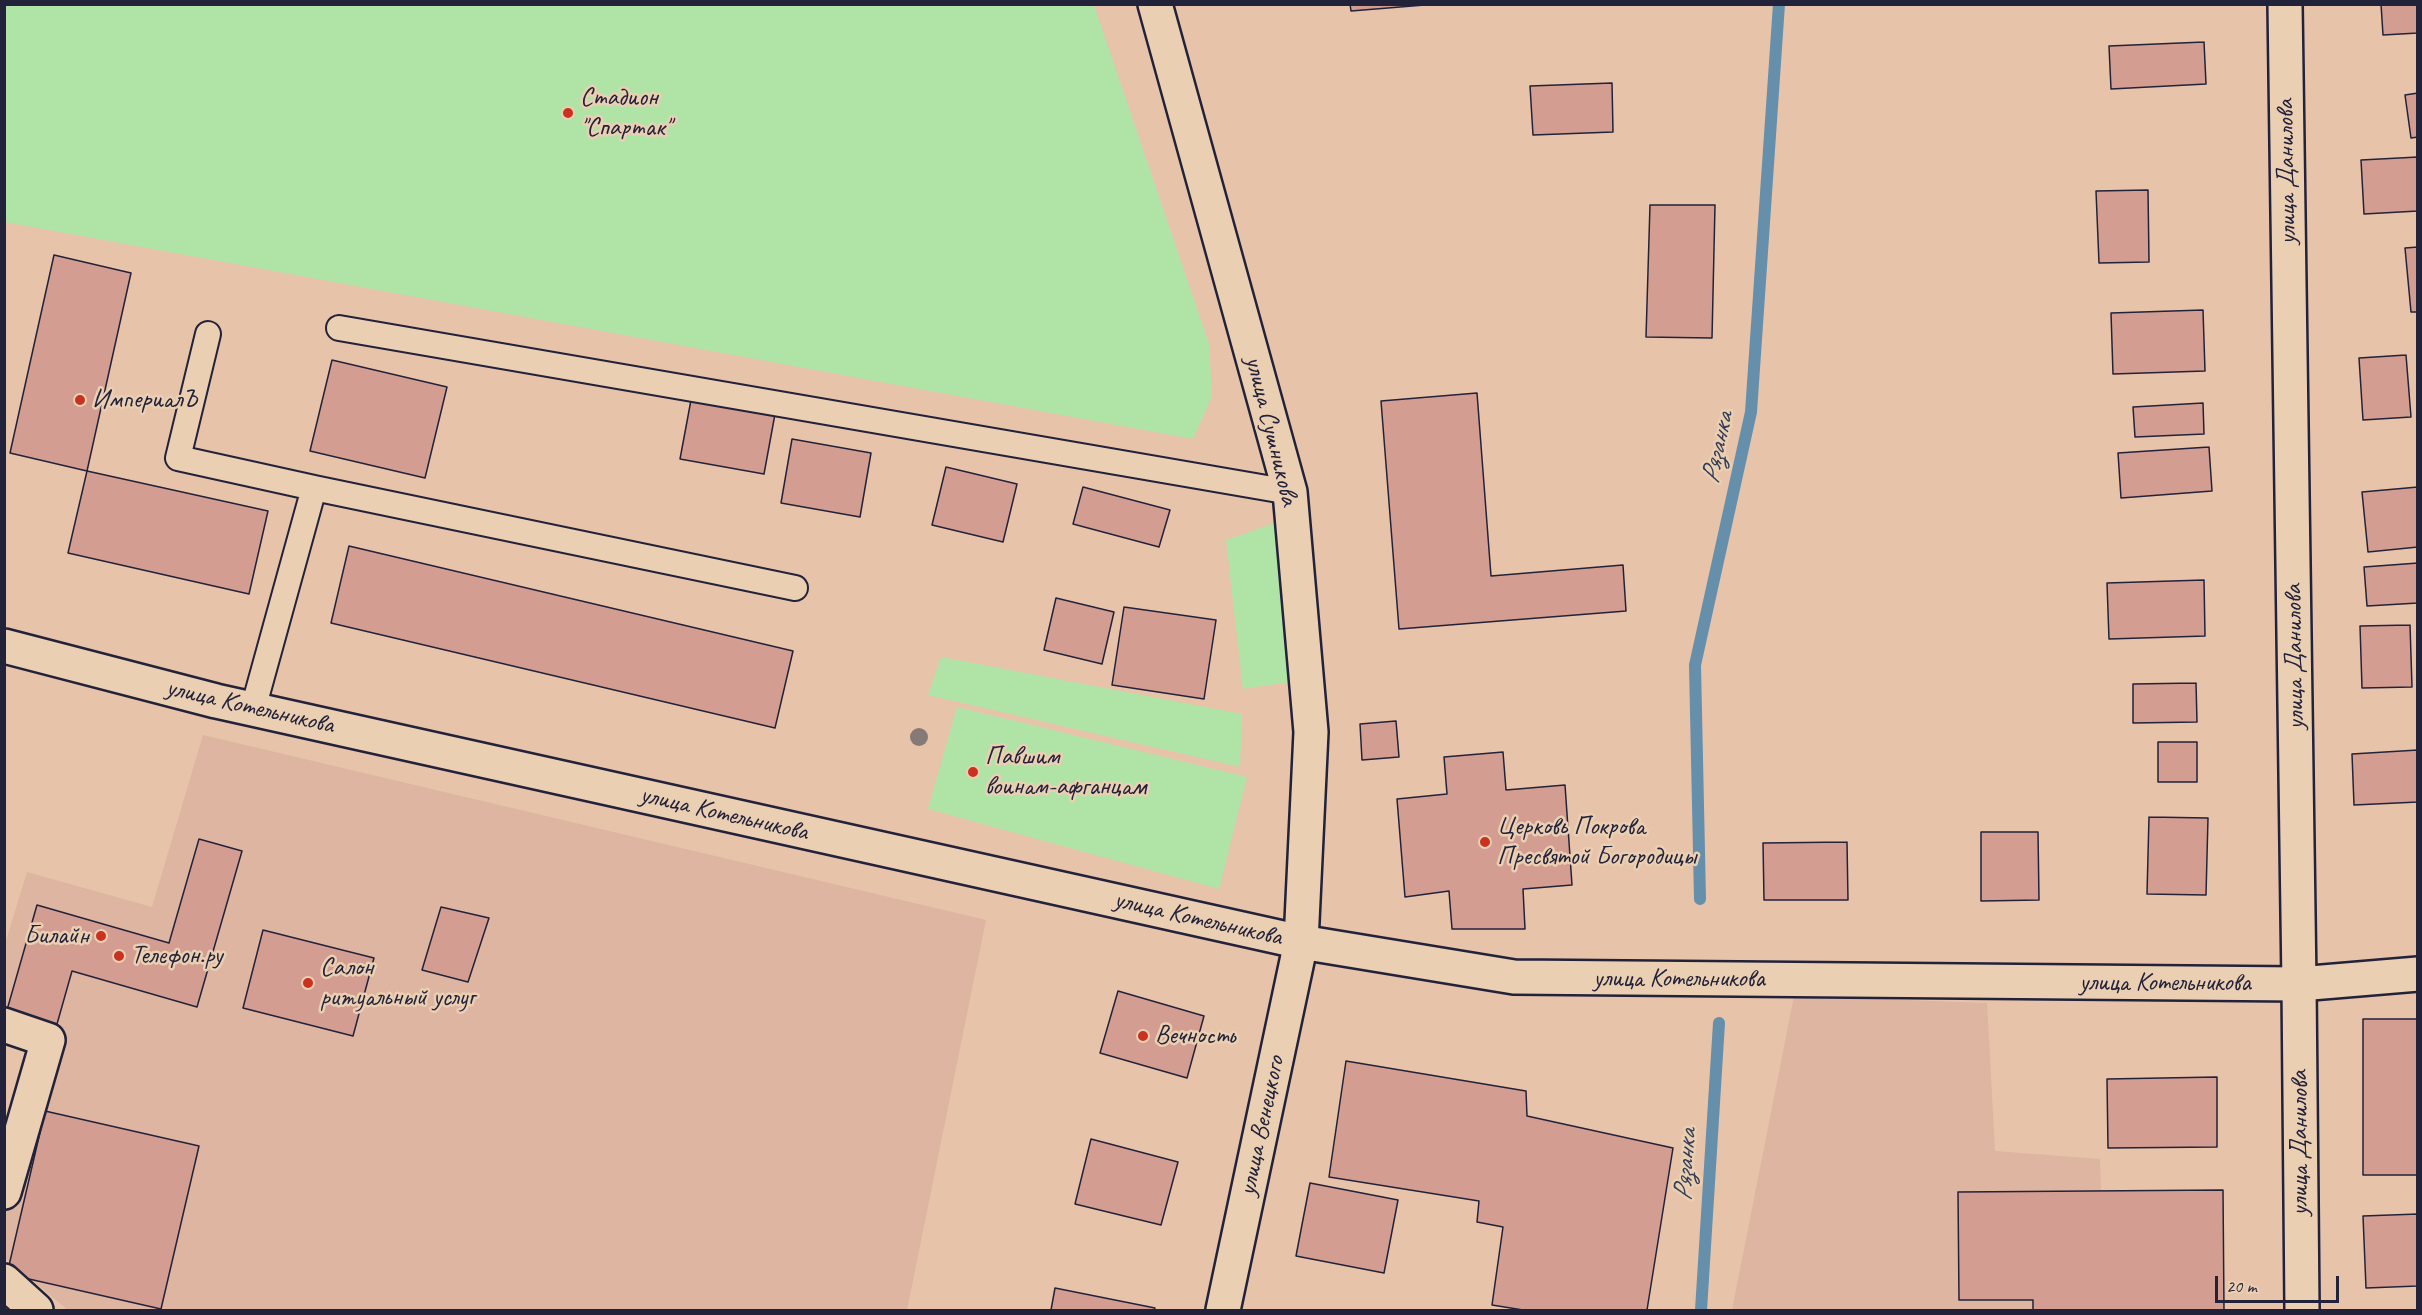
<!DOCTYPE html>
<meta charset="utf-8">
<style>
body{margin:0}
#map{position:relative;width:2422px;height:1315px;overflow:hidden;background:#e7c3aa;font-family:Caveat,sans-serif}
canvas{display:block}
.frame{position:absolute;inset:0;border:6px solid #22223b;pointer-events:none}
.scale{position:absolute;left:2215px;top:1276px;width:124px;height:27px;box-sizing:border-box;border:3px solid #22223b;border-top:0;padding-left:8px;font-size:18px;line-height:21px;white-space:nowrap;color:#22223b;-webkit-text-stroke:4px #ebcfb2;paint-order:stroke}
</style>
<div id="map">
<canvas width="2422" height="1315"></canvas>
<div class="frame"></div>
<div class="scale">20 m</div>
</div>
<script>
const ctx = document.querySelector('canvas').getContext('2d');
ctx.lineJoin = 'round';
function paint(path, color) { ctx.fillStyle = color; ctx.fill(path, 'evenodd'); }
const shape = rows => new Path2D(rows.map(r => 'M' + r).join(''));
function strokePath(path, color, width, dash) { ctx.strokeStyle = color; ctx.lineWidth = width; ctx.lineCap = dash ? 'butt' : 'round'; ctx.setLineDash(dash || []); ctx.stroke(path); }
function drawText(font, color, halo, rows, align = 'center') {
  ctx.font = font + ' Caveat,sans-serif'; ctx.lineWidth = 5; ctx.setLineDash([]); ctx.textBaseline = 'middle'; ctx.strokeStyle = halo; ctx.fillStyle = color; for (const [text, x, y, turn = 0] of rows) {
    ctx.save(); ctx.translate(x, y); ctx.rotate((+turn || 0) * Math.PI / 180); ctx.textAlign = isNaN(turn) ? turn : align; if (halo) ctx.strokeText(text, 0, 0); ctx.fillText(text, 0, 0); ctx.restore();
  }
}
paint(shape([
 [203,735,986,920,907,1310,68,1310,5,1258,4,1190,48,1040,5,1025,5,944,27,872,152,907],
 [1794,996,1987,1003,1995,1151,2100,1159,2101,1191,2223,1190,2224,1310,1732,1310]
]), '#ddb5a0');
paint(shape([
 [4,5,1094,5,1209,344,1212,396,1193,439,5,222],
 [1278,522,1297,681,1243,689,1226,540],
 [941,657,1242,714,1240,767,928,695],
 [957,707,1247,777,1219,889,928,809]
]), '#b0e4a6');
strokePath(shape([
 [1700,899,1695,665,1751,412,1779,4],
 [1701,1310,1719,1023]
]), '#668fab', 12);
const building = shape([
 [1350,4,1437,4,1351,11,1350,4],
 [2381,4,2418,4,2418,33,2383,35,2381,4],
 [2204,42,2206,84,2111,89,2109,46,2204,42],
 [1612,83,1613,132,1533,135,1530,86,1612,83],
 [2418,93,2418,137,2411,138,2405,95,2418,93],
 [2418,157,2418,211,2364,214,2361,160,2418,157],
 [2148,190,2149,262,2099,263,2096,191,2148,190],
 [1650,205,1715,205,1712,338,1646,337,1650,205],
 [2418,247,2418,312,2411,312,2405,248,2418,247],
 [54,255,131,273,87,471,10,453,54,255],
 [2203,310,2205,371,2113,374,2111,313,2203,310],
 [2406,355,2411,417,2363,420,2359,358,2406,355],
 [332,360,447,387,425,478,310,451,332,360],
 [1477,393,1491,576,1623,565,1626,611,1399,629,1381,401,1477,393],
 [691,400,775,414,764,474,680,459,691,400],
 [2203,403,2204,434,2135,437,2133,407,2203,403],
 [792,439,871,453,860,517,781,503,792,439],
 [2209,447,2212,491,2121,498,2118,453,2209,447],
 [946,467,1017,484,1003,542,932,525,946,467],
 [87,471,268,511,249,594,68,553,87,471],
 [1083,487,1170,510,1159,547,1073,524,1083,487],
 [2418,487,2418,547,2368,552,2362,492,2418,487],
 [349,546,793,651,775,728,331,623,349,546],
 [2418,563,2418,603,2367,606,2364,567,2418,563],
 [2204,580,2205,636,2109,639,2107,583,2204,580],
 [1056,598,1114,612,1102,664,1044,650,1056,598],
 [1124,607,1216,620,1204,699,1112,685,1124,607],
 [2410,625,2412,687,2362,688,2360,626,2410,625],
 [2196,683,2197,722,2133,723,2133,684,2196,683],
 [1396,721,1399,757,1362,760,1360,724,1396,721],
 [2158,742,2197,742,2197,782,2158,782,2158,742],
 [2418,750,2418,802,2354,805,2352,754,2418,750],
 [1503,752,1506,790,1565,785,1572,885,1523,889,1525,929,1452,929,1449,891,1405,897,1397,799,1447,794,1444,757,1503,752],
 [2149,817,2208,818,2206,895,2147,894,2149,817],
 [1981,832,2038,832,2039,900,1981,901,1981,832],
 [199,839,242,851,197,1007,72,971,57,1024,7,1010,37,905,169,943,199,839],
 [1847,842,1848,900,1764,900,1763,843,1847,842],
 [441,907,489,918,468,982,422,970,441,907],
 [263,930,374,958,353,1036,243,1008,263,930],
 [1118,991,1204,1016,1187,1078,1100,1053,1118,991],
 [2363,1019,2418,1019,2418,1175,2363,1175,2363,1019],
 [1346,1061,1526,1091,1527,1116,1673,1148,1647,1310,1523,1310,1492,1305,1503,1227,1477,1222,1479,1201,1329,1177,1346,1061],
 [2217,1077,2217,1147,2108,1148,2107,1079,2217,1077],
 [45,1111,199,1146,161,1309,7,1274,45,1111],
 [1091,1139,1178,1162,1161,1225,1075,1204,1091,1139],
 [1310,1183,1398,1200,1384,1273,1296,1256,1310,1183],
 [2223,1190,2224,1310,2033,1310,2033,1300,1959,1300,1958,1192,2223,1190],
 [2418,1214,2418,1286,2366,1288,2363,1216,2418,1214],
 [1055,1288,1155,1308,1154,1310,1051,1310,1055,1288]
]);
paint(building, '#d39e91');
strokePath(building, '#22223b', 1.5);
const lane = shape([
 [339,328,1290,492],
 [208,334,178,458,314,488],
 [253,709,314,488,795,588]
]);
const street = shape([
 [1155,4,1290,492,1311,732,1301,942,1223,1310],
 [2285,4,2299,984,2302,1310],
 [4,1025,48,1040,4,1192],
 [4,1281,36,1310]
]);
const secondary = shape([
 [4,646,216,701,1301,942,1514,977,2299,984,2418,974]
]);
strokePath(lane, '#22223b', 28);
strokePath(street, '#22223b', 38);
strokePath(secondary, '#22223b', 38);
strokePath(lane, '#ebcfb2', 24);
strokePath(street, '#ebcfb2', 33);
strokePath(secondary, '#ebcfb2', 33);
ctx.fillStyle = '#867a76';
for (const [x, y] of [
 [919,737]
]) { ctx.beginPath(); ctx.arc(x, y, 9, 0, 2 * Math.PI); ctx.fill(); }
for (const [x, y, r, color] of [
 [568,113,6,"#c8321e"],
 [80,400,6,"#c8321e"],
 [973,772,6,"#c8321e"],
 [1485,842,6,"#c8321e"],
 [101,936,6,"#c8321e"],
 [119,956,6,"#c8321e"],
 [308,983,6,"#c8321e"],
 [1143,1036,6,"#c8321e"]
]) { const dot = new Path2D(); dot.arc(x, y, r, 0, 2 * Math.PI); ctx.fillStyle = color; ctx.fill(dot); strokePath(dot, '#ebcfb2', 2); }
drawText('26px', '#22223b', '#ebcfb2', [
 ["Стадион",580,98],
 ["\"Спартак\"",580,128],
 ["ИмпериалЪ",92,400],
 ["Павшим",985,757],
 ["воинам-афганцам",985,787],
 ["Церковь Покрова",1497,827],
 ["Пресвятой Богородицы",1497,857],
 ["Билайн",89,936,"right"],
 ["Телефон.ру",131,956],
 ["Салон",320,968],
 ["ритуальный услуг",320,998],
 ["Вечность",1155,1036]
], 'left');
drawText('26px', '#22223b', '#ebcfb2', [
 ["улица Данилова",2287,172,-91],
 ["улица Сушникова",1271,431,76],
 ["улица Данилова",2295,657,-91],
 ["улица Котельникова",250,707,13],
 ["улица Котельникова",724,814,13],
 ["улица Котельникова",1198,919,13],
 ["улица Котельникова",1679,979],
 ["улица Котельникова",2165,983],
 ["улица Венецкого",1262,1126,-78],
 ["улица Данилова",2300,1143,-90]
]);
drawText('italic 27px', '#333d57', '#ebcfb2', [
 ["Рязанка",1718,448,-78],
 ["Рязанка",1686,1165,-86]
]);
</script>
